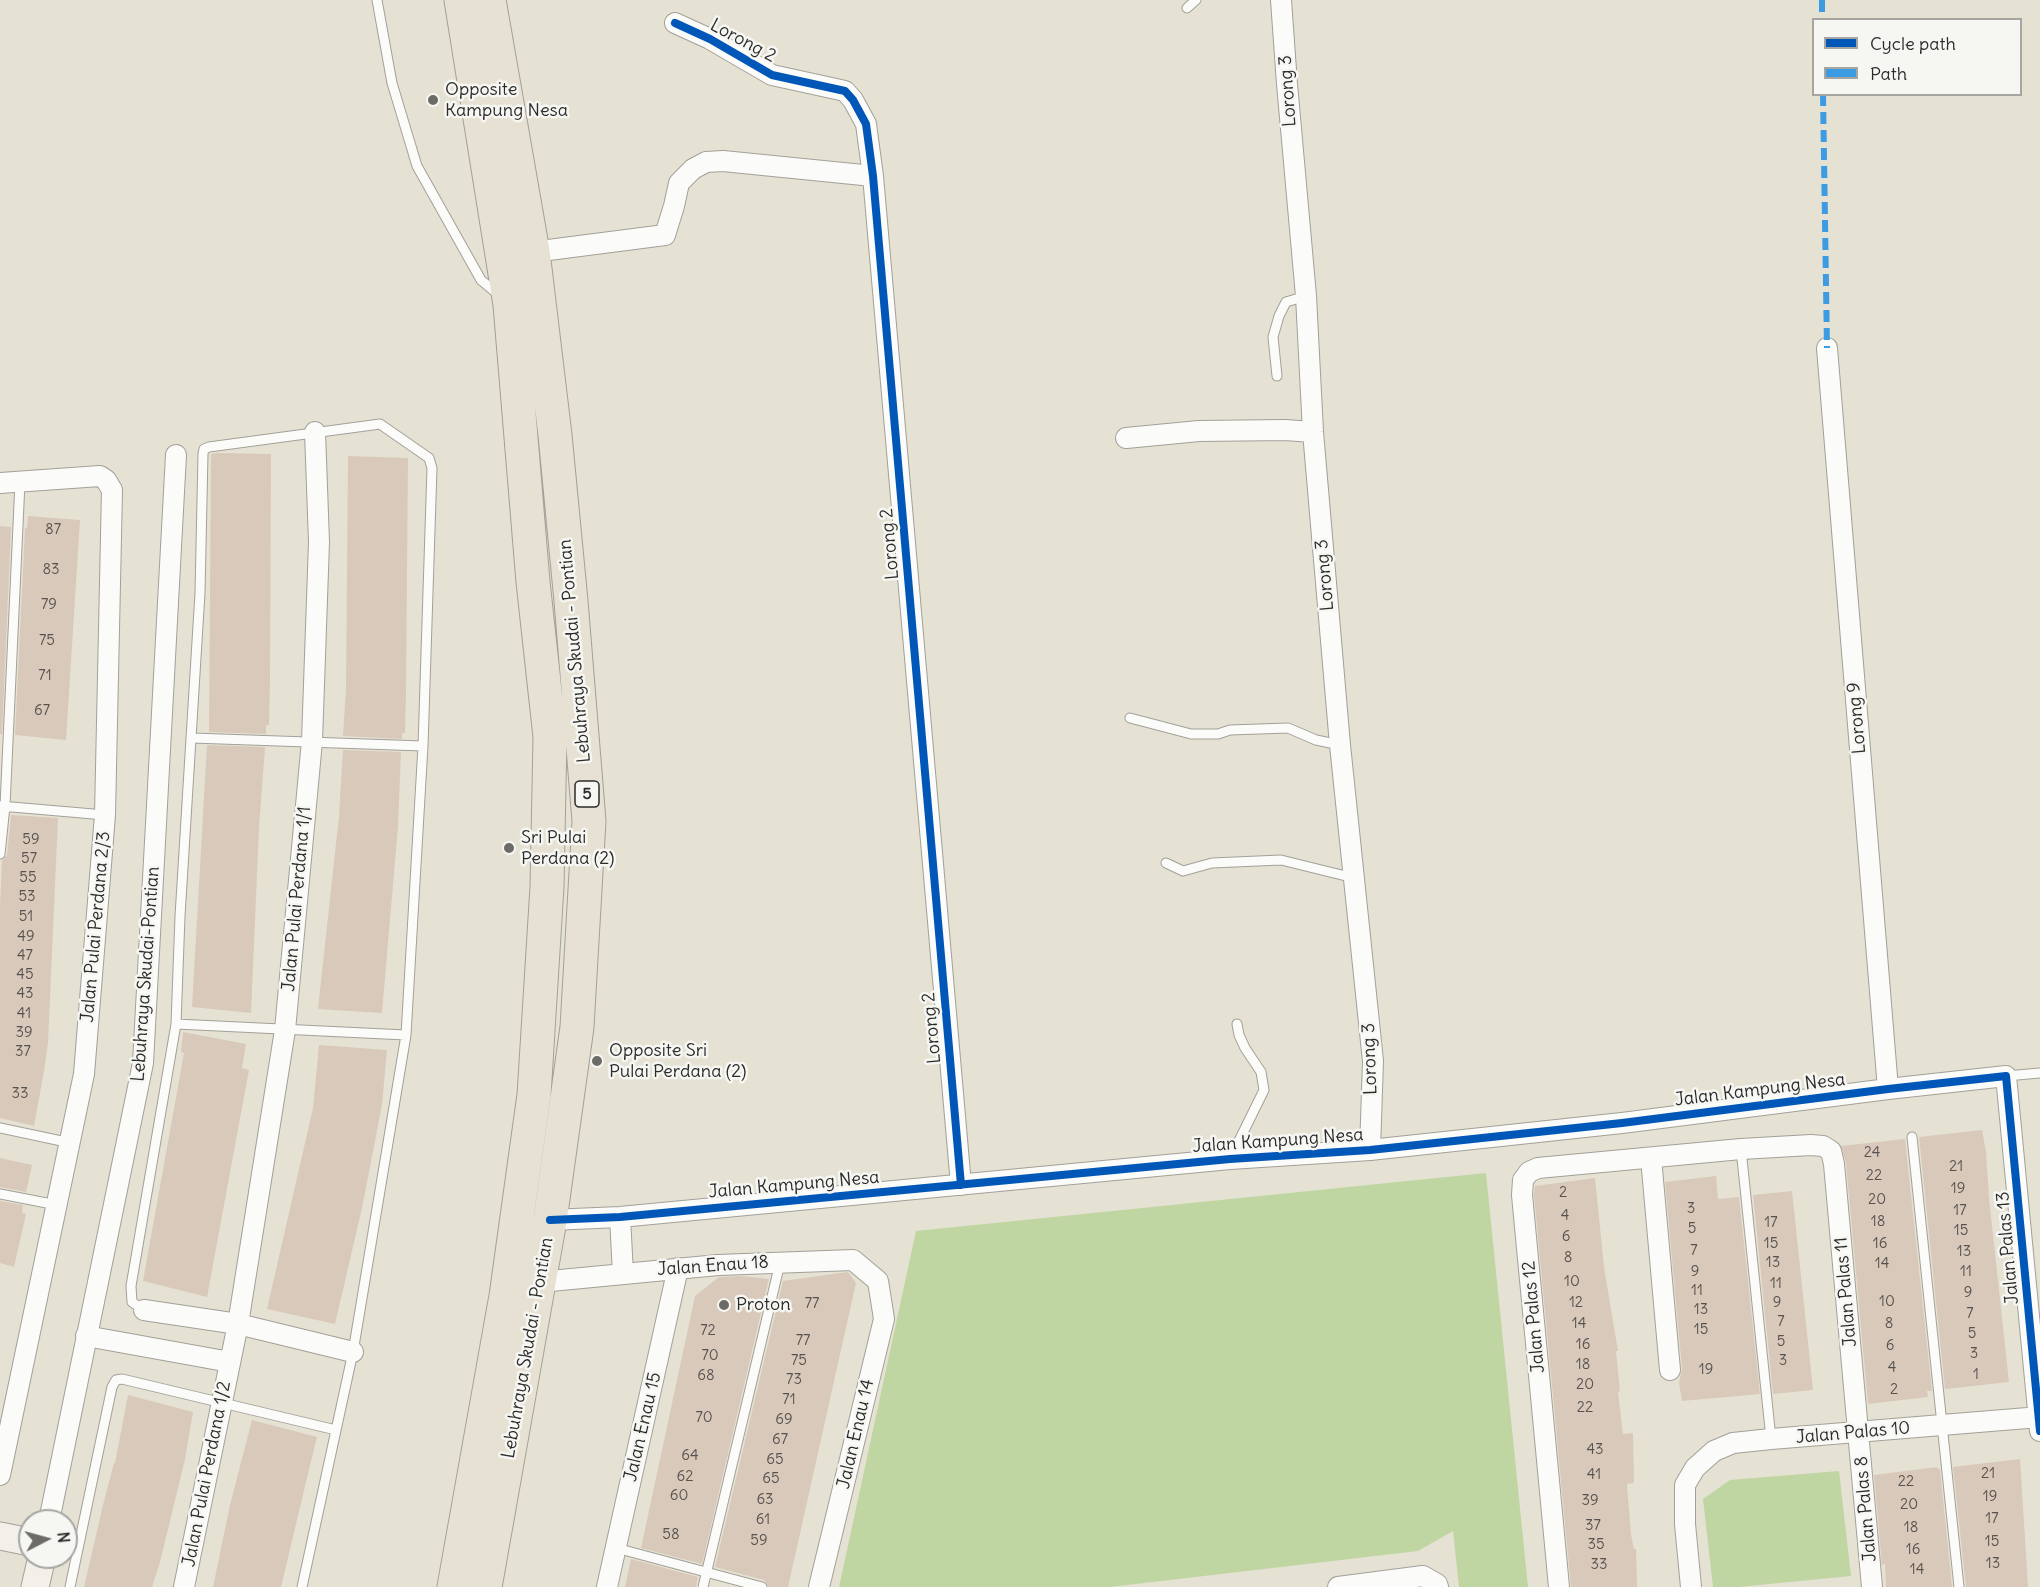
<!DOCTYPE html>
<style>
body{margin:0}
#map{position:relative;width:2040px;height:1587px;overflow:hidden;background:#e5e2d4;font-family:Delius,sans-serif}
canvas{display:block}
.legend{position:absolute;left:1812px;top:18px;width:210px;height:78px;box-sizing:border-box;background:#f6f6f2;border:2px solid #a5a5a2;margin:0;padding:8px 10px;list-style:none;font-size:18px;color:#2b2b2b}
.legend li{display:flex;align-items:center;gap:12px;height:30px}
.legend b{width:30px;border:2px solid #a5a5a2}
.north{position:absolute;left:18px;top:1509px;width:60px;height:60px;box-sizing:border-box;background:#f6f6f2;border:2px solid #a5a5a2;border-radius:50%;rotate:84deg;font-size:16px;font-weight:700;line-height:24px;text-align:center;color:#2b2b2b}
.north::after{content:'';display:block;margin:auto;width:21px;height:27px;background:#6c6b66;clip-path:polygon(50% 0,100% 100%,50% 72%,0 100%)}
</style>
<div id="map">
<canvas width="2040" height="1587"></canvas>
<ul class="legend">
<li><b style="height:8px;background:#0057b8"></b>Cycle path</li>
<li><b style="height:8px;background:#3d9ce1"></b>Path</li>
</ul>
<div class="north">N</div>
</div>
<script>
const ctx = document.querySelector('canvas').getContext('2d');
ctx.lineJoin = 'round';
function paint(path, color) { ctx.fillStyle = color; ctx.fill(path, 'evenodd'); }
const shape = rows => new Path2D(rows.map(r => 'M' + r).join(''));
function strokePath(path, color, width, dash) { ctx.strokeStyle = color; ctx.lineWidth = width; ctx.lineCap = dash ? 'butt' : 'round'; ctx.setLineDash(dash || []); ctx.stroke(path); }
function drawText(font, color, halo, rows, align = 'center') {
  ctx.font = font + ' Delius,sans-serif'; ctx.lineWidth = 5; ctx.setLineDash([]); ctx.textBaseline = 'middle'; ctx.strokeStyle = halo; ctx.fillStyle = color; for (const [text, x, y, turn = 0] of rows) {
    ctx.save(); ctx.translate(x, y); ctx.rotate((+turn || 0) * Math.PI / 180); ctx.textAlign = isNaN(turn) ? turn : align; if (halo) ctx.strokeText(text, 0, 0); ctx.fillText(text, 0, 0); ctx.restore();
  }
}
paint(shape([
 [1486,1173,1528,1587,1459,1587,1453,1531,1418,1551,1110,1587,839,1587,916,1231],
 [1839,1471,1851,1576,1739,1587,1713,1587,1703,1499,1730,1480]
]), '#bfd6a2');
paint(shape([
 [218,453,271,454,270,680,269,725,266,725,266,734,209,732,211,454],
 [348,456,408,458,406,692,405,733,402,733,402,739,343,736,346,688],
 [28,516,80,520,66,740,15,735,25,528,27,528],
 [0,526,11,527,2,734,0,734],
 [207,745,265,747,259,828,251,1013,192,1007],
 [343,750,401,752,398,826,382,1013,318,1009,339,816],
 [11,815,58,818,48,1043,44,1071,34,1126,0,1118,0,907,2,860,7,855],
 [183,1032,246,1044,242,1068,249,1070,207,1297,143,1281,184,1053,181,1052],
 [319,1045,387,1050,382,1105,362,1208,335,1324,267,1309,313,1108],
 [1982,1130,1986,1152,1989,1198,2009,1382,1945,1389,1919,1137],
 [1905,1139,1932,1391,1927,1391,1928,1397,1868,1404,1846,1163,1841,1146],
 [0,1158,32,1165,26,1192,0,1187],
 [1716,1176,1718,1199,1739,1197,1760,1394,1682,1401,1679,1383,1682,1369,1665,1182],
 [1595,1178,1604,1267,1618,1351,1616,1351,1620,1391,1618,1392,1623,1434,1633,1433,1634,1483,1627,1484,1631,1535,1634,1549,1636,1549,1637,1587,1571,1587,1534,1195,1535,1186],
 [1792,1191,1813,1390,1773,1394,1753,1195],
 [0,1201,23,1205,22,1213,26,1214,14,1267,0,1263],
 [848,1272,856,1283,788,1587,769,1587,764,1580,715,1567,783,1281],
 [742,1276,769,1279,702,1564,641,1548,695,1296,719,1277],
 [128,1395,193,1412,185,1459,160,1562,152,1587,84,1587,103,1505,114,1463,115,1463],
 [252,1420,317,1437,312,1457,281,1587,213,1587,230,1505],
 [2020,1459,2028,1587,1966,1587,1953,1467],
 [1937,1467,1938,1469,1940,1469,1952,1587,1886,1587,1885,1564,1882,1565,1874,1475],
 [631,1559,698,1577,696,1587,625,1587]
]), '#d9c9ba');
const lane = shape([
 [377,0,392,83,417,166,481,280,499,295],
 [1187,8,1196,0],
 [1277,376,1273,337,1279,316,1286,302,1306,296],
 [1130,718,1191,734,1218,734,1230,730,1288,728,1316,740,1340,745],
 [192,738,423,746],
 [0,806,105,815],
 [0,854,5,806,20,482],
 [1166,863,1183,871,1212,863,1281,860,1354,878],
 [176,1024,406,1035],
 [2006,1076,2040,1073],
 [0,1128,71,1143],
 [1912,1137,1959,1587],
 [1741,1149,1771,1439],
 [1230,1159,1264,1090,1261,1072,1245,1048,1239,1035,1237,1024],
 [0,1194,57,1205],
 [144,1310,132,1302,131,1286,176,1024,180,916,200,593,203,454,204,449,209,447,380,424,429,458,432,468,423,746,406,1035,353,1352,302,1587],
 [616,1548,762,1587],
 [70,1587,112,1387,116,1380,122,1379,336,1430],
 [703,1587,780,1263]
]);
const street = shape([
 [1281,0,1287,84,1306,296,1313,432,1340,745,1373,1061,1370,1150],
 [675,23,710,39,772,75,845,91,853,100,866,124,873,176,961,1185],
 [533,252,665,235,674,206,679,183,693,169,706,162,723,161,873,176],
 [1827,348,1888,1089],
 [1126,438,1199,431,1285,430,1313,432],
 [0,483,100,476,106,480,112,490,105,815,84,1074,0,1475],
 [1651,1158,1670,1370],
 [620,1217,623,1274],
 [550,1220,620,1217,1230,1159,1370,1150,1622,1123,1888,1089,2006,1076,2040,1431],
 [540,1282,718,1265,853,1260,878,1281,884,1319,819,1587],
 [144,1310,238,1324,353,1352],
 [86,1336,230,1362],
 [49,1521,143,1063,176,455],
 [184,1587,238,1324,285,1030,312,741,319,542,315,432],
 [607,1587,678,1268],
 [1338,1587,1423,1576,1437,1584,1438,1587],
 [1559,1587,1522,1195,1523,1180,1529,1172,1538,1168,1741,1149,1811,1145,1823,1146,1831,1151,1834,1164,1872,1587],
 [1691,1587,1685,1524,1685,1485,1695,1468,1714,1451,1733,1443,1771,1439,2040,1417]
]);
const secondary = shape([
 [0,1536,30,1542],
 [35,1587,42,1557]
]);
const highway = shape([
 [454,1587,506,1296,534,1095,547,887,550,737,533,582,510,305,461,0],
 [485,1587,550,1220,577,1027,589,821,571,601,555,435,533,252,489,0]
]);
strokePath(lane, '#a2a098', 11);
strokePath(street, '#a2a098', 22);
strokePath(secondary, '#a2a098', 29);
strokePath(highway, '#a2a098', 35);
strokePath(lane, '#fbfbf9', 9);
strokePath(street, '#fbfbf9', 20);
strokePath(secondary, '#f3f0ea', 27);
strokePath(highway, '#e7e1d4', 33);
strokePath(shape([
 [1822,0,1822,20],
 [1823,94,1827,348]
]), '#3d9ce1', 6, [12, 6]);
strokePath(shape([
 [675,23,710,39,772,75,845,91,853,100,866,124,873,176,961,1185],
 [550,1220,620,1217,1230,1159,1370,1150,1622,1123,1888,1089,2006,1076,2040,1431]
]), '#0057b8', 8);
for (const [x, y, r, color] of [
 [433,100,6,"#6c6b66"],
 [509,848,6,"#6c6b66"],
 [597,1061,6,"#6c6b66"],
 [724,1305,6,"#6c6b66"]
]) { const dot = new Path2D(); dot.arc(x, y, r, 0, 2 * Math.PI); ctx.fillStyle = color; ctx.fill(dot); strokePath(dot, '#f6f6f2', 2); }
drawText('15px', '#56524f', null, [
 ["87",53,530],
 ["83",51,570],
 ["79",49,605],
 ["75",47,641],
 ["71",45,676],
 ["67",42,711],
 ["59",31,840],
 ["57",29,859],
 ["55",28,878],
 ["53",27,897],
 ["51",26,917],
 ["49",26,937],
 ["47",25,956],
 ["45",25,975],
 ["43",25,994],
 ["41",24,1014],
 ["39",24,1033],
 ["37",23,1052],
 ["33",20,1094],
 ["24",1872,1153],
 ["21",1956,1167],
 ["22",1874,1176],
 ["19",1958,1189],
 ["2",1563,1193],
 ["20",1877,1200],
 ["3",1691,1209],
 ["17",1960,1211],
 ["4",1565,1216],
 ["18",1878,1222],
 ["17",1771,1223],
 ["5",1692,1229],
 ["15",1961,1231],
 ["6",1566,1237],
 ["15",1771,1244],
 ["16",1880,1244],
 ["7",1694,1251],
 ["13",1964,1252],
 ["8",1568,1258],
 ["13",1773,1263],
 ["14",1882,1264],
 ["9",1695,1272],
 ["11",1966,1272],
 ["10",1572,1282],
 ["11",1776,1284],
 ["11",1697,1291],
 ["9",1968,1293],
 ["10",1887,1302],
 ["12",1576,1303],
 ["9",1777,1303],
 ["77",812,1304],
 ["13",1701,1310],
 ["7",1970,1314],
 ["7",1781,1322],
 ["14",1579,1324],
 ["8",1889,1324],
 ["15",1701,1330],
 ["72",708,1331],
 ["5",1972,1334],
 ["77",803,1341],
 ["5",1781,1342],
 ["16",1583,1345],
 ["6",1890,1346],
 ["3",1974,1354],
 ["70",710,1356],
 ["75",799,1361],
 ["3",1783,1361],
 ["18",1583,1365],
 ["4",1892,1368],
 ["19",1706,1370],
 ["1",1976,1375],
 ["68",706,1376],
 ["73",794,1380],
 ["20",1585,1385],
 ["2",1894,1390],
 ["71",789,1400],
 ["22",1585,1408],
 ["70",704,1418],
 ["69",784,1420],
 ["67",780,1440],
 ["43",1595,1450],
 ["64",690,1456],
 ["65",775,1460],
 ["21",1988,1474],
 ["41",1594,1475],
 ["62",685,1477],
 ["65",771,1479],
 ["22",1906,1482],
 ["60",679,1496],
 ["19",1990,1497],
 ["63",765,1500],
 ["39",1590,1501],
 ["20",1909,1505],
 ["17",1992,1519],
 ["61",763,1520],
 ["37",1593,1526],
 ["18",1911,1528],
 ["58",671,1535],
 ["59",759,1541],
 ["15",1992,1542],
 ["35",1596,1545],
 ["16",1913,1550],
 ["13",1993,1564],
 ["33",1599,1565],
 ["14",1917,1570]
]);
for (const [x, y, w] of [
 [587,794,24]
]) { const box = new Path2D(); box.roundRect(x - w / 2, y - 13, w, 26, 4.5); ctx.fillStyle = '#f6f6f2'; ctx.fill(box); strokePath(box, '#2b2b2b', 1.5); }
drawText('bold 16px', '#2b2b2b', null, [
 ["5",587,794]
]);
drawText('18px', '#2b2b2b', '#f6f6f2', [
 ["Lorong 2",743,41,28],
 ["Lorong 3",1288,91,-94],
 ["Lorong 2",890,544,-95],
 ["Lorong 3",1325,575,-95],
 ["Lebuhraya Skudai - Pontian",575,651,-95],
 ["Lorong 9",1857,718,-95],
 ["Jalan Pulai Perdana 1/1",297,899,-85],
 ["Jalan Pulai Perdana 2/3",96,927,-85],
 ["Lebuhraya Skudai-Pontian",146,974,-86],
 ["Lorong 2",932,1028,-95],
 ["Lorong 3",1370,1059,-92],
 ["Jalan Kampung Nesa",1760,1090,-7],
 ["Jalan Kampung Nesa",1278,1141,-4],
 ["Jalan Kampung Nesa",794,1185,-5],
 ["Jalan Palas 13",2008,1248,-95],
 ["Jalan Enau 18",713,1266,-4],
 ["Jalan Palas 11",1846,1292,-95],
 ["Jalan Palas 12",1534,1317,-95],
 ["Lebuhraya Skudai - Pontian",528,1348,-80],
 ["Jalan Enau 15",643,1427,-77],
 ["Jalan Palas 10",1853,1433,-5],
 ["Jalan Enau 14",856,1434,-77],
 ["Jalan Pulai Perdana 1/2",207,1474,-79],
 ["Jalan Palas 8",1866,1509,-95]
]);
drawText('18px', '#2b2b2b', '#f6f6f2', [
 ["Opposite",445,90],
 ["Kampung Nesa",445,111],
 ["Sri Pulai",521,838],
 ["Perdana (2)",521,859],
 ["Opposite Sri",609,1051],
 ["Pulai Perdana (2)",609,1072],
 ["Proton",736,1305]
], 'left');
</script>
